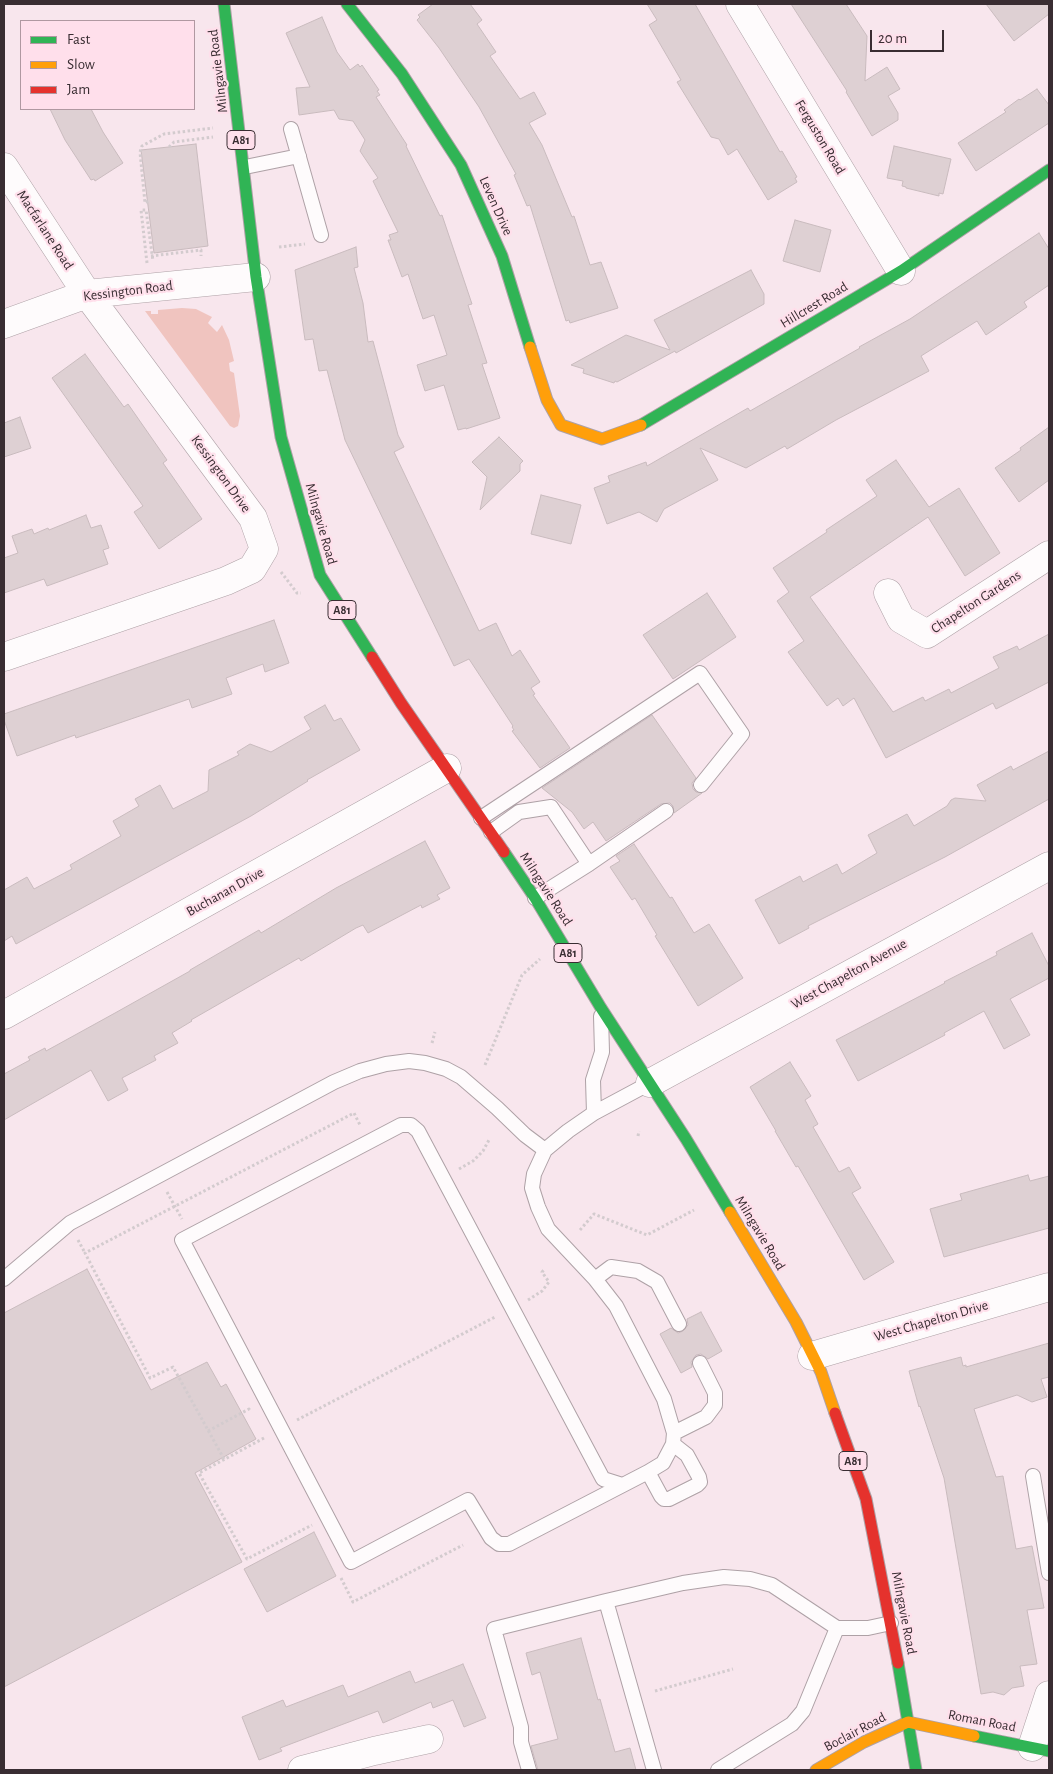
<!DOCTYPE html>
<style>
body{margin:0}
#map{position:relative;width:1053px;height:1774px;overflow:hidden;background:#f8e6ed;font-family:"Alegreya Sans",sans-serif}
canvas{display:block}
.frame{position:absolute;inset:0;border:5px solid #392d32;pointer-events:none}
.legend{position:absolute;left:20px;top:20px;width:175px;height:90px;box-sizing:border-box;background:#ffdfeb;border:1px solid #b098a1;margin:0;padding:6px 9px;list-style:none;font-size:15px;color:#392d32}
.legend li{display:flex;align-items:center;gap:10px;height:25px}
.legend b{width:25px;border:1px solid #b098a1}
.scale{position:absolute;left:870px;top:30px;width:74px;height:22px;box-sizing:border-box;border:2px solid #392d32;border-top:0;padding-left:6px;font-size:15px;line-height:18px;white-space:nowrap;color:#392d32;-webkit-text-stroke:4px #ffdfeb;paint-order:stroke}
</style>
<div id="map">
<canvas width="1053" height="1774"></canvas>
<div class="frame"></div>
<ul class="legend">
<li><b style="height:6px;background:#30b455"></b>Fast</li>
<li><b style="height:6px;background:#ff9f0a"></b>Slow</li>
<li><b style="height:6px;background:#e5322d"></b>Jam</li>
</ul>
<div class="scale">20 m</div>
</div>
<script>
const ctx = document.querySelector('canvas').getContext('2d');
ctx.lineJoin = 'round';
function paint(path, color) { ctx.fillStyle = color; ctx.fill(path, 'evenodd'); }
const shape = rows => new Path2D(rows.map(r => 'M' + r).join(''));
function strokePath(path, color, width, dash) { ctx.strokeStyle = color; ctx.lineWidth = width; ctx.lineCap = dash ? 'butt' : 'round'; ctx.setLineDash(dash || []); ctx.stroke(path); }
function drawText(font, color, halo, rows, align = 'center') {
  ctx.font = font + ' "Alegreya Sans",sans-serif'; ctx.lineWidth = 4.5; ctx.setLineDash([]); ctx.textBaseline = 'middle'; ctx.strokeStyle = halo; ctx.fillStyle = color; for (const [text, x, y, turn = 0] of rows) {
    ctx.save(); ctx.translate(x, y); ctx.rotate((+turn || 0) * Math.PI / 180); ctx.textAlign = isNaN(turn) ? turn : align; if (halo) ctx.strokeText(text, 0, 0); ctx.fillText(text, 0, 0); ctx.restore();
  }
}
paint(shape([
 [182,308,196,309,212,317,208,323,217,332,222,325,229,340,234,361,229,363,230,371,234,373,240,416,238,426,234,428,230,426,145,311,151,311,151,314,158,314,158,310]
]), '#f0c4bf');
const building = shape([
 [433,4,470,4,482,20,477,24,496,52,490,56,520,99,534,92,546,114,529,123,542,145,572,217,574,216,590,265,601,262,618,308,570,323,569,320,566,321,530,205,527,206,514,175,516,174,479,107,439,48,417,20,420,17,418,15,433,4],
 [647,4,695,4,780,152,782,151,797,177,795,178,797,182,768,200,737,149,728,155,719,139,711,137,677,82,681,80,649,25,657,20,647,4],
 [791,4,846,4,867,36,865,81,887,67,900,89,888,96,898,113,898,120,872,136,846,92,847,91,791,4],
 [986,4,1049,4,1049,14,1014,41,986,4],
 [322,17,337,52,350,70,358,64,360,67,362,65,379,90,377,91,380,95,376,97,407,145,406,146,440,216,442,215,472,304,468,305,487,363,482,364,500,418,466,429,466,428,458,430,444,385,425,391,417,365,447,355,434,315,423,319,408,274,402,277,388,240,391,240,389,235,398,232,373,181,378,178,360,151,365,140,353,121,339,119,334,110,299,115,296,88,310,87,286,33,322,17],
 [1037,89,1049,105,1049,123,976,171,958,143,1006,112,1004,110,1019,99,1020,100,1037,89],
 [50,109,91,109,103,132,123,163,95,181,94,179,91,180,65,140,50,109],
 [196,144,208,246,154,253,141,150,196,144],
 [894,146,951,159,943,194,939,193,939,196,906,188,906,187,902,186,903,181,887,178,894,146],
 [795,220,831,230,820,272,783,261,795,220],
 [1039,233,1049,249,1049,285,1024,302,1027,307,986,335,977,321,921,356,929,371,836,420,787,449,785,446,746,468,700,448,718,480,664,509,657,522,639,512,607,524,594,488,610,482,608,476,646,462,647,466,748,408,750,411,860,348,859,347,910,319,1039,233],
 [356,247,358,267,354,268,363,303,368,342,373,341,398,435,404,447,394,452,479,631,496,623,512,656,520,650,540,682,531,688,535,694,533,695,570,748,540,768,512,731,514,730,512,727,513,726,469,659,454,666,345,440,327,370,319,371,313,339,305,340,295,270,356,247],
 [751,270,764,294,764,304,676,353,675,351,617,382,615,381,614,383,583,373,584,369,571,365,626,335,670,350,654,320,751,270],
 [85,354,124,407,128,404,167,460,163,463,202,519,159,549,134,512,143,506,52,378,85,354],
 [20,417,31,448,4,457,4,423,20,417],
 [1049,427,1049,480,1019,502,995,468,1021,450,1020,448,1049,427],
 [499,437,523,461,520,464,520,471,480,510,487,477,472,462,499,437],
 [896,460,929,507,959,488,1000,553,965,576,928,517,810,597,893,712,923,697,925,701,949,689,951,693,999,668,993,657,1017,646,1019,650,1049,634,1049,682,996,709,993,703,886,758,854,698,843,706,838,698,827,706,788,652,804,641,777,601,789,592,773,568,827,532,826,530,877,496,866,480,896,460],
 [541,495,581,505,571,544,531,534,541,495],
 [86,515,91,528,101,525,109,548,103,550,108,564,47,586,44,579,4,593,4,558,18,553,12,536,32,529,34,534,48,528,49,530,86,515],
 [707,593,736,637,673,679,643,635,707,593],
 [274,620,289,663,265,672,263,664,226,678,232,694,192,708,189,699,76,738,75,735,17,756,4,720,4,714,274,620],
 [325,705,334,721,341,718,360,750,307,780,308,781,251,816,16,944,12,936,4,941,4,890,27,877,34,889,72,869,70,865,121,836,113,821,139,806,135,799,160,785,173,809,208,791,209,770,239,755,237,752,250,744,271,752,311,729,304,717,325,705],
 [652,715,696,778,692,783,693,789,696,792,702,793,674,813,673,806,670,803,661,804,606,841,593,822,584,829,572,812,542,788,652,715],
 [1049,751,1049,799,945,857,808,926,809,928,779,944,755,900,800,876,803,882,837,864,842,874,877,853,868,835,907,814,914,826,947,806,951,800,955,798,986,801,977,785,1011,766,1013,770,1049,751],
 [425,841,450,888,437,895,440,899,422,908,421,905,368,933,363,925,356,928,301,961,299,958,191,1020,192,1021,172,1033,178,1043,154,1056,156,1060,122,1078,128,1090,108,1101,91,1070,4,1120,4,1074,30,1060,28,1057,45,1048,46,1051,115,1013,190,971,190,970,259,930,261,933,336,888,425,841],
 [634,844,670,898,672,897,694,933,709,924,743,978,698,1006,655,936,657,935,635,898,632,900,610,867,620,861,616,856,634,844],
 [1032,933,1049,966,1049,978,1010,999,1030,1035,1004,1049,984,1011,944,1033,945,1035,858,1081,836,1040,945,983,944,982,997,955,996,952,1032,933],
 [790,1062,811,1096,805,1100,818,1124,813,1127,839,1172,849,1167,861,1188,852,1193,894,1262,864,1280,798,1166,796,1167,775,1131,776,1131,750,1087,790,1062],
 [1028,1175,1030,1181,1049,1176,1049,1228,944,1257,930,1209,962,1200,960,1194,1028,1175],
 [87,1269,151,1390,207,1362,221,1387,226,1384,256,1439,195,1473,242,1562,4,1687,4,1313,87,1269],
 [701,1312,722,1351,708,1359,701,1354,696,1355,691,1362,692,1367,681,1373,660,1334,671,1328,678,1333,683,1331,688,1325,687,1319,701,1312],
 [1049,1343,1049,1377,1041,1379,1047,1397,1032,1402,1017,1395,974,1409,996,1477,1003,1476,1016,1549,1032,1546,1044,1608,1027,1610,1037,1664,1020,1666,1024,1686,1012,1688,1004,1695,993,1692,981,1694,944,1478,920,1406,919,1407,909,1371,961,1357,963,1366,966,1365,966,1367,1049,1343],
 [314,1532,336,1576,267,1612,244,1569,314,1532],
 [581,1638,598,1700,600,1699,615,1752,630,1748,636,1770,538,1770,531,1746,558,1739,540,1672,532,1675,526,1653,581,1638],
 [463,1664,486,1718,464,1727,453,1700,433,1708,431,1702,383,1723,378,1711,280,1748,282,1751,259,1760,242,1717,283,1700,286,1707,343,1685,348,1697,410,1671,415,1683,463,1664]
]);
paint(building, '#ded0d3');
strokePath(building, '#c9bbbe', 1);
const lane = shape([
 [291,129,321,235],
 [245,167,299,156],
 [481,818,700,673,742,734,701,785],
 [491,832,519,812,551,807,589,864],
 [535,898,589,864,666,811],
 [594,1113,593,1080,602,1052,601,1016],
 [4,1279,70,1223,334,1082,360,1071,386,1064,409,1061,425,1063,446,1069,461,1077,497,1108,525,1135,545,1150],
 [595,1279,611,1267,638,1271,657,1282,679,1324],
 [674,1433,706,1417,715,1405,715,1393,700,1363],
 [648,1472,661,1496,664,1499,669,1499,697,1485,700,1482,699,1477,687,1455,673,1444],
 [1033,1476,1049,1573],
 [622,1485,603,1479,418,1131,411,1125,401,1125,182,1240,351,1562,468,1500,491,1538,499,1544,509,1544,648,1472,663,1463,673,1444,674,1433,664,1399,616,1306,595,1279,548,1229,538,1207,532,1188,534,1174,545,1150,568,1131,594,1113,650,1083],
 [529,1770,521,1742,521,1727,494,1629,606,1601],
 [654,1770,606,1601,683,1583,724,1577,750,1579,772,1585,837,1628,868,1628,891,1623],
 [718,1770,792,1724,803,1711,837,1628]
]);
const street = shape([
 [740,4,901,271],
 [4,167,87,294,253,518,264,549,252,569,226,581,4,657],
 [4,324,87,294,256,277],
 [888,593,901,619,927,634,1049,555],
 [4,1015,447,768],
 [650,1083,1049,866],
 [812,1356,1049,1287],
 [1032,1747,1049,1695],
 [302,1770,374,1751,429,1739]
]);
const fast = shape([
 [224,4,256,277,281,437,320,575,372,657],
 [347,4,402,74,461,165,502,256,530,347],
 [641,425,901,271,1049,170],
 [504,852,535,898,601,1008,686,1139,730,1212],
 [898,1663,916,1770],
 [974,1736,1049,1751]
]);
const slow = shape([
 [530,347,547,400,561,425,602,439,641,425],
 [730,1212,796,1322,821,1372,835,1413],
 [816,1770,864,1742,908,1722,974,1736]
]);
const jam = shape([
 [372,657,401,703,504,852],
 [835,1413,866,1499,898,1663]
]);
strokePath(lane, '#aea1a6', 16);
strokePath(street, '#aea1a6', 29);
strokePath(fast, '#aea1a6', 13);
strokePath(slow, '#aea1a6', 13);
strokePath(jam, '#aea1a6', 13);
strokePath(shape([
 [169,147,174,142,213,137],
 [148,201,145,203,140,152,142,146,164,134,213,128],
 [279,247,305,244],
 [151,256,201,250,201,256],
 [147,263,141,210,146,210,153,261],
 [281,572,297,593,301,593],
 [432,1043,435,1032],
 [485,1065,522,975,540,959],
 [638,1136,639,1131],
 [459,1169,473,1161,483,1151,490,1138],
 [167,1192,182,1219],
 [580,1230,594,1214,647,1235,694,1210],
 [78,1240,85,1253],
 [528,1300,542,1291,549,1282,542,1272,545,1269],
 [297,1420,495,1317],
 [208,1431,249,1409,250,1411],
 [264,1438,199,1473,247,1559,312,1525],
 [224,1459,173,1367,150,1378,85,1253,354,1113,360,1125],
 [341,1578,353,1602,463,1545],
 [655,1691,733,1669]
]), '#d3cbce', 3, [2.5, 2.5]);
strokePath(lane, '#fefbfc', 14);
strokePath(street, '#fefbfc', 28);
strokePath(fast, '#30b455', 11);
strokePath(slow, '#ff9f0a', 11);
strokePath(jam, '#e5322d', 11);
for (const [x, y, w] of [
 [241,140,28],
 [342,610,28],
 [568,953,28],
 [853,1461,28]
]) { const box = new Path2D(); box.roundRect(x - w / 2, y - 9.5, w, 19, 4); ctx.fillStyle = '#ffdfeb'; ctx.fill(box); strokePath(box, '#392d32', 1); }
drawText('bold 12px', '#392d32', null, [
 ["A81",241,140],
 ["A81",342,610],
 ["A81",568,953],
 ["A81",853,1461]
]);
drawText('14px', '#392d32', '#ffdfeb', [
 ["Milngavie Road",218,71,-97],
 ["Ferguston Road",820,137,59],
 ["Leven Drive",496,206,66],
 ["Macfarlane Road",45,230,57],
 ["Kessington Road",128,291,-7],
 ["Hillcrest Road",814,305,-31],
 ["Kessington Drive",221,474,54],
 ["Milngavie Road",321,524,74],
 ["Chapelton Gardens",976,602,-33],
 ["Milngavie Road",546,889,57],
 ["Buchanan Drive",225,892,-29],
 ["West Chapelton Avenue",849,974,-29],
 ["Milngavie Road",760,1233,59],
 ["West Chapelton Drive",931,1321,-16],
 ["Milngavie Road",904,1613,79],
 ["Roman Road",982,1721,11],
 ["Boclair Road",855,1732,-28]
]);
</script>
